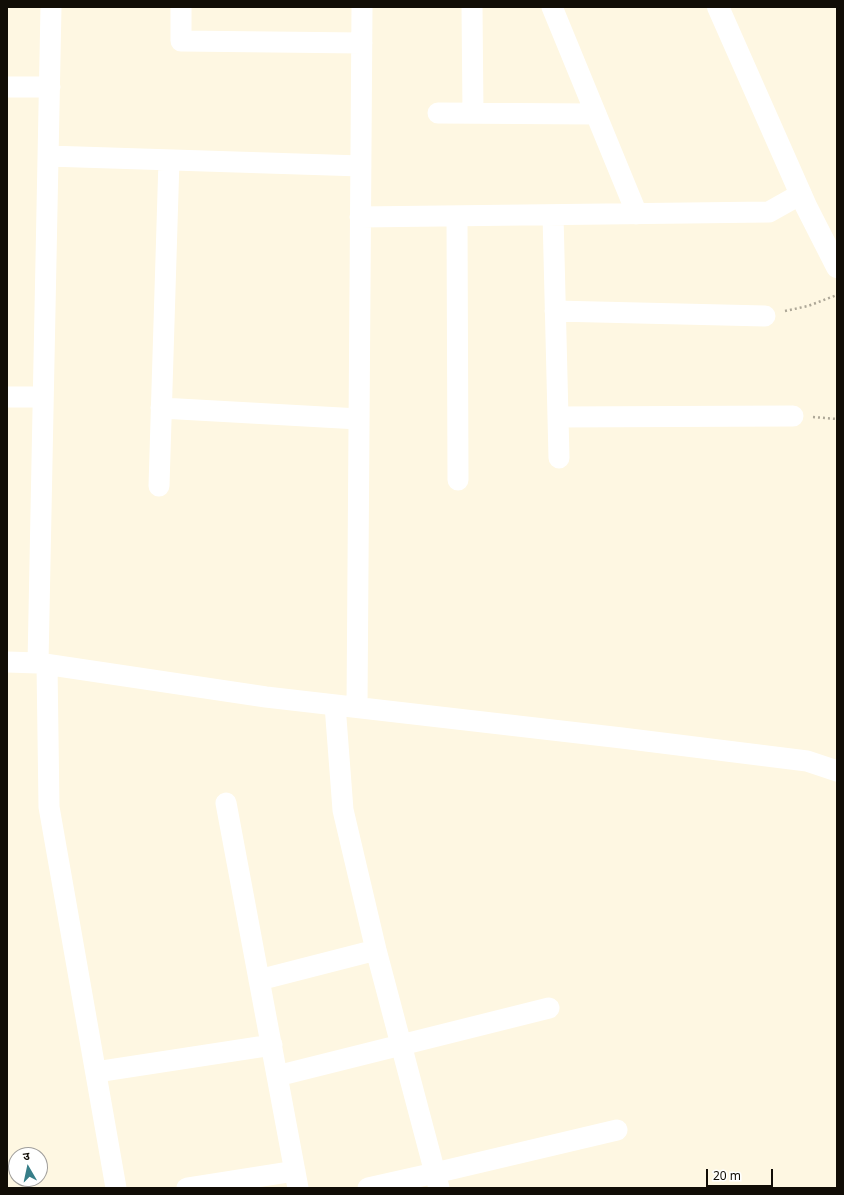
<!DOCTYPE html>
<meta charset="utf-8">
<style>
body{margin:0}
#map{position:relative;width:844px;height:1195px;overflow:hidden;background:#fef7e2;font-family:"Noto Sans","Noto Sans Devanagari",sans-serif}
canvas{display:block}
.frame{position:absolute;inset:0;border:8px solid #110d06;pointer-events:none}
.north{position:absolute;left:8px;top:1147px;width:40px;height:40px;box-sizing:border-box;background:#fff;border:1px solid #a09e9b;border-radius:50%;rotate:351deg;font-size:11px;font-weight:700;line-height:16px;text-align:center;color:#110d06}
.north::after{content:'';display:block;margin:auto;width:14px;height:18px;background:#377e88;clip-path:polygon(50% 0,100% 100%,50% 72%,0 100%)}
.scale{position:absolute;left:706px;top:1169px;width:67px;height:18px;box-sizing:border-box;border:2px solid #110d06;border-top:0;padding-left:5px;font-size:12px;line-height:14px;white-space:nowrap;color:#110d06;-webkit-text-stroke:3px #fff;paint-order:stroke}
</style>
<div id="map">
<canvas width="844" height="1195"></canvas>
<div class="frame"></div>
<div class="north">उ</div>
<div class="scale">20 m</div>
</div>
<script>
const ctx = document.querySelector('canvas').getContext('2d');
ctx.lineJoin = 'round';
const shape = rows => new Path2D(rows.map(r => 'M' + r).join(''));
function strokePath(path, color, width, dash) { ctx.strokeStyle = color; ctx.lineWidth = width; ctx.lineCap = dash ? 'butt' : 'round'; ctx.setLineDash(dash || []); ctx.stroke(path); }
strokePath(shape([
 [785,311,808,306,837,295],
 [813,417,837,419]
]), '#ada797', 2.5, [2, 3]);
strokePath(shape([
 [181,7,181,41,362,43],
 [472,7,473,113],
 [552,7,637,214],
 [7,87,50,87],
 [438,113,596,114],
 [48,156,361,166],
 [553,215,559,458],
 [457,216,458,480],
 [360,217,769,212,801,194],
 [555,311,765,316],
 [7,397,43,397],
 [161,408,359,419],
 [558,417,793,416],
 [159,486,169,160],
 [7,662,38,663,266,697,622,738,807,761,837,771],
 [38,663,51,7],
 [47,665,49,807,116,1188],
 [335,705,343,810,376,950,439,1188],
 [357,707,362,7],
 [226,803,298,1188],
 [259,980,376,950],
 [96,1072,272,1045],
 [277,1076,549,1008],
 [187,1188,295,1171],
 [368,1188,435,1173,617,1130]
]), '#fff', 21);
strokePath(shape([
 [718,7,806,206,837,267]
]), '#fff', 22);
</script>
